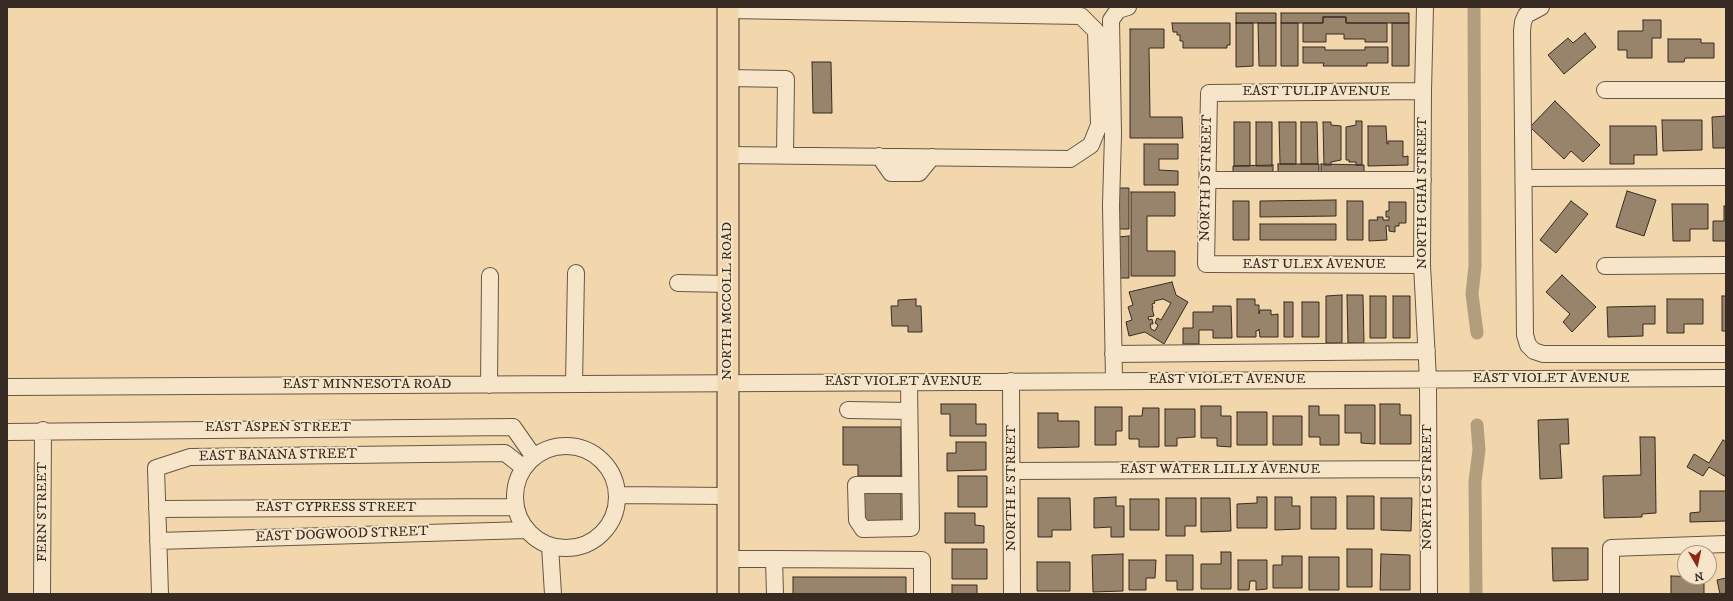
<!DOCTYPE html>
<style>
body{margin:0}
#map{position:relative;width:1733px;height:601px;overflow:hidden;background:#f2d7ac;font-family:"IM FELL DW Pica",serif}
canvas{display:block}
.frame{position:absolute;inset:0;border:8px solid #372b23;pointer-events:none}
.north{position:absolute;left:1677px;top:545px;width:40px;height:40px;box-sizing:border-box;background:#f7e5c9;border:1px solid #aa9b87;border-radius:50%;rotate:171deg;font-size:11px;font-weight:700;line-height:16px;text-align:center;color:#372b23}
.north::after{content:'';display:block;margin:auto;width:14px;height:18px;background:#8f2418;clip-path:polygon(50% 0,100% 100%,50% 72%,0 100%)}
</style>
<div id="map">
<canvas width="1733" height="601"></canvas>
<div class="frame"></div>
<div class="north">N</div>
</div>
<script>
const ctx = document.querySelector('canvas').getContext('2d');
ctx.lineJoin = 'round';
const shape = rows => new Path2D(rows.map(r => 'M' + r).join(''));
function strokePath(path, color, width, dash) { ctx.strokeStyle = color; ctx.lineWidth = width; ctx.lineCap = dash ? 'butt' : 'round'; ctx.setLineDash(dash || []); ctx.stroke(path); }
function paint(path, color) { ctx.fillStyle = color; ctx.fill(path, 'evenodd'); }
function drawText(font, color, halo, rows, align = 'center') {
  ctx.font = font + ' "IM FELL DW Pica",serif'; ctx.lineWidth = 4; ctx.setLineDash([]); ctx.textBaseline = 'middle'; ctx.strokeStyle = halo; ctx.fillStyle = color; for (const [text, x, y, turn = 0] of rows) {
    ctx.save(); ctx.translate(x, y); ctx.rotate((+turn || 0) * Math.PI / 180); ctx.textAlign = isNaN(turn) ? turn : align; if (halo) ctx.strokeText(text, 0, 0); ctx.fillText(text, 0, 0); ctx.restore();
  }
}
strokePath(shape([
 [1474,7,1475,266,1472,294,1477,333],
 [1476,594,1475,481,1479,450,1477,425]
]), '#b29d7d', 13);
const building = shape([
 [1236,13,1276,13,1276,23,1236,23,1236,13],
 [1281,13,1409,13,1409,23,1346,23,1346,17,1323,17,1323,23,1281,23,1281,13],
 [1323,17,1346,17,1346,23,1387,23,1387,42,1365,42,1365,39,1344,39,1344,34,1326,34,1326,42,1303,42,1303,23,1323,23,1323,17],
 [1643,20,1661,20,1661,38,1652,38,1652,58,1627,58,1627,50,1618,50,1618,31,1643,31,1643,20],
 [1172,23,1230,23,1230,45,1227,45,1227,48,1183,48,1183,41,1180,41,1180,35,1177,35,1177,32,1173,32,1172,23],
 [1236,23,1253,23,1253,66,1236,67,1236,23],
 [1258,23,1276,23,1276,66,1259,66,1258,23],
 [1281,23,1298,23,1298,66,1281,66,1281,23],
 [1392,23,1409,23,1409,66,1392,66,1392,23],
 [1130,29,1164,29,1164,48,1149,48,1150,117,1182,117,1183,138,1130,138,1130,29],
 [1585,33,1596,47,1564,74,1548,55,1568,38,1573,43,1585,33],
 [1668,39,1701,39,1701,43,1714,43,1714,58,1685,58,1684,62,1668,62,1668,39],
 [1303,47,1325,47,1325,50,1365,50,1365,47,1388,47,1388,63,1367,63,1367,66,1323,66,1324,63,1303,63,1303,47],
 [812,62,831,62,832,113,813,113,812,62],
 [1555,101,1600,145,1583,162,1571,151,1564,159,1530,127,1555,101],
 [1726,116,1726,148,1713,148,1712,117,1726,116],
 [1662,120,1702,120,1702,150,1663,151,1662,120],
 [1356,121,1362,121,1362,165,1356,165,1356,162,1349,162,1349,160,1346,160,1346,127,1356,125,1356,121],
 [1234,122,1250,122,1250,166,1234,166,1234,122],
 [1256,122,1272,122,1272,166,1256,166,1256,122],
 [1279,122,1296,122,1296,164,1280,164,1279,122],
 [1301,122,1317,122,1318,164,1301,164,1301,122],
 [1323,122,1331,122,1331,125,1341,126,1341,160,1331,162,1331,165,1324,165,1323,122],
 [1368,126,1386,126,1387,144,1388,144,1388,141,1403,141,1403,157,1408,156,1408,165,1368,166,1368,126],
 [1610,126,1656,126,1657,155,1634,155,1634,164,1610,164,1610,126],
 [1144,144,1178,144,1178,159,1159,159,1159,170,1178,171,1178,185,1144,185,1144,144],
 [1278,164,1319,164,1319,173,1278,173,1278,164],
 [1321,164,1364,165,1364,175,1321,175,1321,164],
 [1273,165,1273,176,1233,176,1233,166,1273,165],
 [1118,188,1129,188,1129,229,1118,229,1118,188],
 [1627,191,1656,200,1644,236,1616,227,1627,191],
 [1131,192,1175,192,1175,216,1147,216,1147,251,1175,251,1175,276,1131,276,1131,192],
 [1336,200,1336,216,1260,217,1260,201,1336,200],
 [1233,201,1249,201,1249,240,1233,240,1233,201],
 [1347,201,1363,201,1363,240,1347,240,1347,201],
 [1571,201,1588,214,1556,253,1540,240,1571,201],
 [1389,202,1406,202,1406,223,1399,223,1399,226,1395,226,1395,232,1389,231,1389,226,1386,226,1387,240,1369,241,1369,220,1378,220,1377,217,1383,217,1383,220,1389,220,1389,217,1386,217,1386,211,1389,211,1389,202],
 [1672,204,1708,204,1708,229,1690,229,1690,241,1673,241,1672,204],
 [1724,206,1726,207,1726,241,1713,241,1713,221,1724,221,1724,206],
 [1260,224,1336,224,1336,240,1260,240,1260,224],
 [1129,236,1129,278,1118,278,1118,237,1129,236],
 [1562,275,1596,307,1572,332,1563,322,1570,314,1546,292,1562,275],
 [1172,282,1176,295,1188,302,1164,344,1145,332,1129,336,1126,322,1132,320,1128,307,1133,305,1129,292,1172,282],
 [1163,299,1171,303,1161,320,1157,318,1155,323,1158,325,1155,331,1151,329,1150,324,1153,324,1152,319,1149,320,1148,317,1154,316,1152,308,1153,308,1152,304,1155,303,1154,301,1163,299],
 [1342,295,1342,343,1326,343,1326,296,1342,295],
 [1347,295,1363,295,1364,343,1348,343,1347,295],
 [1370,296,1386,296,1386,338,1370,338,1370,296],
 [1393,296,1410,296,1410,338,1393,338,1393,296],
 [1722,296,1726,296,1726,331,1722,331,1722,296],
 [916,299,916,306,921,306,922,332,908,332,908,326,892,326,891,306,898,306,898,300,916,299],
 [1237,299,1255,299,1255,305,1259,305,1259,314,1260,310,1271,310,1271,315,1278,314,1278,337,1260,337,1259,329,1259,330,1256,331,1256,337,1237,337,1237,299],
 [1667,299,1703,299,1703,324,1684,324,1684,333,1667,333,1667,299],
 [1284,302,1293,302,1293,337,1284,337,1284,302],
 [1302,302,1319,302,1319,337,1302,337,1302,302],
 [1213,306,1231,306,1232,338,1213,338,1213,330,1199,330,1199,344,1183,344,1183,328,1193,328,1193,312,1213,312,1213,306],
 [1655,306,1655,324,1643,324,1643,336,1608,337,1607,307,1655,306],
 [941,404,976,404,976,424,986,424,986,436,950,436,950,414,941,414,941,404],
 [1380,404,1400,404,1400,415,1411,415,1411,444,1380,444,1380,404],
 [1345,405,1375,405,1375,444,1361,443,1361,433,1345,433,1345,405],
 [1201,406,1221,406,1221,416,1231,416,1231,447,1217,446,1217,438,1201,438,1201,406],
 [1309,406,1319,406,1319,415,1339,415,1339,445,1320,445,1320,437,1309,437,1309,406],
 [1095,407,1122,407,1122,431,1116,431,1116,445,1095,445,1095,407],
 [1143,408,1159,408,1159,447,1139,447,1139,439,1129,439,1129,416,1142,416,1143,408],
 [1165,409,1195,409,1195,437,1177,438,1177,446,1165,446,1165,409],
 [1237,412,1267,412,1267,445,1237,445,1237,412],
 [1038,413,1058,413,1058,421,1079,421,1079,447,1038,448,1038,413],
 [1273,416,1302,416,1302,445,1273,445,1273,416],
 [1568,419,1569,444,1560,444,1562,478,1540,479,1538,420,1568,419],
 [843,427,901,427,901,476,858,476,858,465,843,465,843,427],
 [1640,437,1655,437,1656,513,1642,514,1642,517,1604,518,1603,476,1641,475,1640,437],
 [1723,440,1726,442,1726,477,1709,467,1703,476,1687,467,1694,454,1709,463,1723,440],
 [956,442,986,442,986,470,947,471,947,453,956,453,956,442],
 [958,476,987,476,987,507,958,507,958,476],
 [1700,491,1726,491,1726,521,1690,522,1690,513,1700,512,1700,491],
 [862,492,901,492,901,521,863,521,862,492],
 [1347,496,1374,496,1374,529,1347,529,1347,496],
 [1116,497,1116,506,1124,506,1124,537,1111,537,1111,527,1094,528,1094,498,1116,497],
 [1257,497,1267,497,1267,528,1237,528,1237,504,1257,503,1257,497],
 [1275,497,1292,497,1292,506,1300,506,1300,529,1275,530,1275,497],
 [1311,497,1336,497,1336,529,1311,529,1311,497],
 [1038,498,1070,498,1071,530,1052,530,1052,537,1038,537,1038,498],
 [1166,498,1196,498,1196,526,1185,526,1185,536,1166,536,1166,498],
 [1201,498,1230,498,1231,531,1201,532,1201,498],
 [1381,498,1412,498,1411,531,1381,530,1381,498],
 [1130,499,1159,499,1159,530,1130,530,1130,499],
 [945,513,975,513,975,525,984,526,984,543,945,543,945,513],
 [1552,548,1588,548,1588,580,1553,581,1552,548],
 [952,549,987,549,987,579,952,579,952,549],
 [1347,549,1372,549,1372,587,1347,587,1347,549],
 [1221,552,1231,552,1231,589,1201,589,1201,564,1221,564,1221,552],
 [1123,554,1123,591,1093,592,1092,555,1123,554],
 [1381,554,1410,555,1410,590,1380,590,1381,554],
 [1166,555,1193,555,1193,590,1177,590,1177,581,1166,581,1166,555],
 [1282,556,1302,556,1302,588,1273,588,1273,565,1282,565,1282,556],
 [1309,557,1339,557,1339,590,1309,590,1309,557],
 [1129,560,1156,560,1155,578,1146,578,1146,590,1129,590,1129,560],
 [1238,560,1267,560,1267,589,1256,590,1256,581,1250,581,1249,590,1238,590,1238,560],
 [1037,562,1070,562,1070,591,1037,591,1037,562],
 [1671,576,1704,577,1704,594,1671,594,1671,576],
 [793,577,906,577,906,594,793,594,793,577],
 [1726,578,1726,594,1720,594,1717,580,1726,578],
 [952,585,977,585,977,594,952,594,952,585]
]);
paint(building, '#98846a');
strokePath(building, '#372b23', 1);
const minor = shape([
 [1425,7,1423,91,1422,265,1428,380,1429,594],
 [1541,7,1526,15,1523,22,1522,31,1525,335,1528,345,1534,351,1543,354,1726,354],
 [728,78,786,79,785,155],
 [1605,90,1726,90],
 [728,155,1070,159,1091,145,1099,125,1096,31,1081,16,728,10],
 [879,156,891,173,919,173,932,157],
 [1524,178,1726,177],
 [1207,180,1423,180],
 [1422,265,1206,264,1209,93,1423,91],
 [1605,266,1726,265],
 [678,283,728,284],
 [1113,354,1427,351],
 [1011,381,1012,594],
 [1114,381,1111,205,1113,134,1111,20,1118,10,1128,7],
 [909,383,911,528,863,529,857,520,856,485,910,485],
 [574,384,576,273],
 [489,385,490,276],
 [7,387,1726,378],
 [848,410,909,411],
 [7,432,513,427,534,457],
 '515 497a51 51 0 1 1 102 0a51 51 0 1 1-102 0Z',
 [1012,471,1428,469],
 [618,495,728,496],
 [157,509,515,507],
 [158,541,526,530],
 [550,546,553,594],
 [728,559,774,559,775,594],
 [774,559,922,560,922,594],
 [42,594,43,430],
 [160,594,156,468,190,457,505,453,524,468],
 [1611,594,1611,548,1726,544]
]);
const major = shape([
 [728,7,728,594]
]);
strokePath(minor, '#665645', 18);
strokePath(major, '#372b23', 23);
strokePath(minor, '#f7e5c9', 16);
strokePath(major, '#f2d7ac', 21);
drawText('14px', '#372b23', '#f7e5c9', [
 ["EAST TULIP AVENUE",1316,92],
 ["NORTH D STREET",1207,178,-89],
 ["NORTH CHAI STREET",1423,193,-90],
 ["EAST ULEX AVENUE",1314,265],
 ["NORTH MCCOLL ROAD",728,301,-90],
 ["EAST VIOLET AVENUE",1551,379],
 ["EAST VIOLET AVENUE",1227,380],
 ["EAST VIOLET AVENUE",903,382],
 ["EAST MINNESOTA ROAD",367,385],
 ["EAST ASPEN STREET",278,428],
 ["EAST BANANA STREET",278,456,-1],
 ["EAST WATER LILLY AVENUE",1220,470],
 ["NORTH C STREET",1428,487,-90],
 ["NORTH E STREET",1012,488,-90],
 ["EAST CYPRESS STREET",336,508],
 ["FERN STREET",43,512,-90],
 ["EAST DOGWOOD STREET",342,535,-2]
]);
</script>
